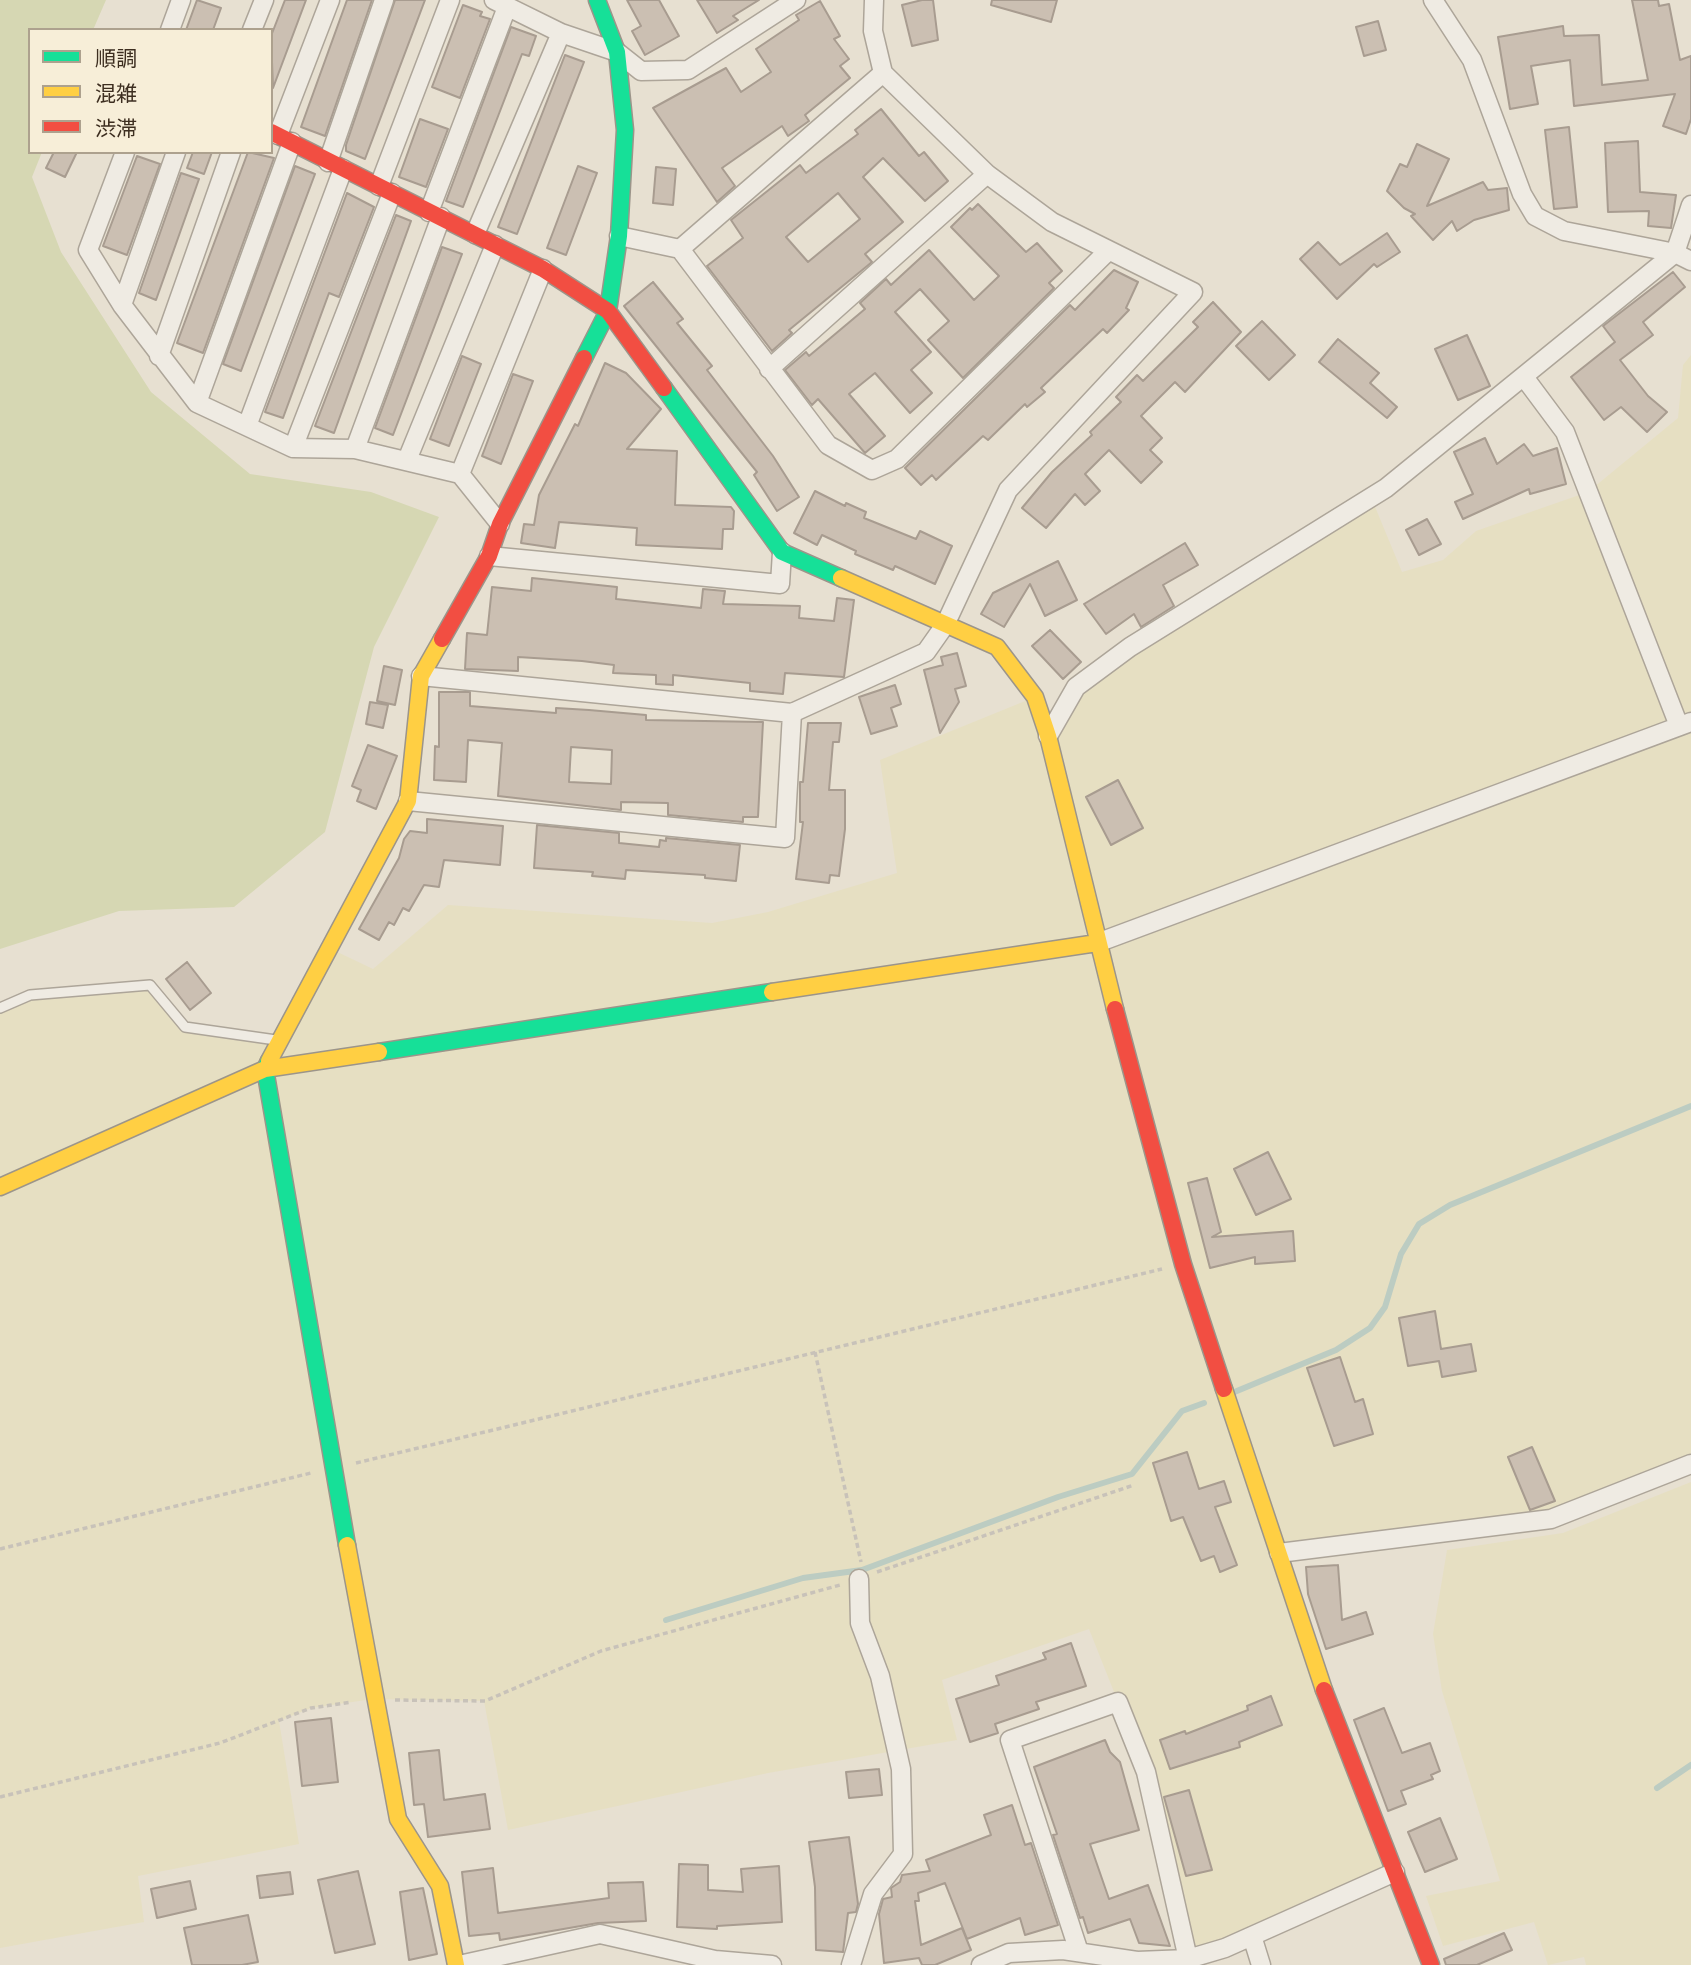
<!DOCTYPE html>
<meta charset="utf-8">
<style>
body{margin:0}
#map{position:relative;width:1691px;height:1965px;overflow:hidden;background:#e7e0d1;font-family:Georgia,"Noto Sans JP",serif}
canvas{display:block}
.legend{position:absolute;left:28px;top:28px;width:245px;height:126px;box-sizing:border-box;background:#f7eed8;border:2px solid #ada18e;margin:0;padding:9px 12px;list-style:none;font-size:21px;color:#3d2e20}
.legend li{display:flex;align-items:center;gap:14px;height:35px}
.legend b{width:35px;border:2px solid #ada18e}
</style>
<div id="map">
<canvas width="1691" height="1965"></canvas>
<ul class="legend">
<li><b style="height:9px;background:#16e098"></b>順調</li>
<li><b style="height:9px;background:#ffcf43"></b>混雑</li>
<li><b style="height:9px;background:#f24e42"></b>渋滞</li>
</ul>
</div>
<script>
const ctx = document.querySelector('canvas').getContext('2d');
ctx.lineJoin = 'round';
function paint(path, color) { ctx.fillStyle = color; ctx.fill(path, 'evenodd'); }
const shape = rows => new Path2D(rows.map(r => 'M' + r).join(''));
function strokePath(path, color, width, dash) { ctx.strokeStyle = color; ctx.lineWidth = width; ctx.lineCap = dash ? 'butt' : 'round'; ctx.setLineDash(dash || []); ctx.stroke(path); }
paint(shape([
 [1691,355,1691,1464,1551,1519,1279,1553,1395,1872,1188,1959,1118,1702,1089,1629,942,1680,957,1740,768,1773,508,1830,484,1701,373,1699,311,1708,279,1721,299,1844,138,1876,144,1922,0,1948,0,1008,30,995,150,985,185,1027,279,1041,329,948,373,969,448,905,712,923,768,912,897,873,880,760,1035,697,1048,734,1076,687,1371,497,1402,572,1443,560,1476,531,1588,492,1678,418,1683,365],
 [1691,1482,1691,1965,1586,1965,1584,1957,1548,1965,1534,1922,1443,1946,1426,1896,1500,1881,1442,1691,1433,1634,1447,1550,1563,1533]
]), '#e6dfc2');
paint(shape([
 [0,0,106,0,93,30,30,30,30,152,42,152,32,177,61,252,151,392,250,474,371,492,439,517,374,647,325,832,234,907,119,911,0,949]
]), '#d6d7b3');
strokePath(shape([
 [1232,1393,1336,1350,1370,1328,1385,1307,1401,1254,1419,1224,1450,1205,1691,1106],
 [666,1620,803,1578,862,1570,1058,1497,1132,1474,1182,1411,1204,1403],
 [1657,1788,1691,1765]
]), '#bcccc2', 6);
const building = shape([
 [197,0,221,8,213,30,186,30,197,0],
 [285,0,306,0,273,88,271,36,285,0],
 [347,0,372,0,325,136,301,127,347,0],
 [395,0,425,0,365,159,346,151,346,145,395,0],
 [627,0,659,0,679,36,645,55,632,31,641,26,627,0],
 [697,0,759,0,733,16,738,20,717,33,697,0],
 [922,0,933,0,938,40,912,46,902,5,922,0],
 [992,0,1057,0,1051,22,991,5,992,0],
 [1632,0,1658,0,1659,6,1669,4,1680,60,1691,56,1691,119,1686,134,1663,126,1675,94,1574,106,1570,60,1531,66,1538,104,1510,109,1498,37,1563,26,1564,36,1599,35,1602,85,1648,80,1632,0],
 [820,1,840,36,834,39,849,59,840,66,850,78,805,115,809,121,788,136,782,126,722,168,735,186,717,202,653,108,726,68,741,92,771,72,756,49,799,20,796,15,820,1],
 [463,5,482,12,480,16,490,19,460,98,432,87,463,5],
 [1378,21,1386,50,1364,56,1356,27,1378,21],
 [511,27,536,36,529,56,522,54,463,207,446,201,511,27],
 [565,55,584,62,517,234,498,227,565,55],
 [881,109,919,156,924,152,948,181,925,201,883,158,863,177,903,222,865,254,872,262,789,330,792,333,772,351,707,266,743,238,731,220,800,165,806,173,858,134,855,130,881,109],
 [838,193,860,219,808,262,786,237,838,193],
 [420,119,448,129,426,187,399,177,420,119],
 [1569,127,1577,207,1554,209,1545,130,1569,127],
 [1638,141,1640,192,1676,195,1671,228,1648,226,1649,211,1608,212,1605,143,1638,141],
 [1417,144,1449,159,1427,206,1483,182,1488,190,1507,188,1509,210,1474,220,1457,231,1452,221,1433,240,1411,216,1415,214,1404,208,1387,191,1400,164,1407,167,1417,144],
 [54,152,77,152,65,177,46,168,54,152],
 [193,152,212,152,204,174,187,168,193,152],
 [248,152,274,158,203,353,177,343,248,152],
 [137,156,160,164,127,255,103,246,137,156],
 [295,166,315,174,241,371,223,364,295,166],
 [578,166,597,173,566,255,547,248,578,166],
 [656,167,676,169,673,205,653,203,656,167],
 [181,173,199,179,156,300,139,293,181,173],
 [347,193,374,207,339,297,329,293,283,418,265,412,347,193],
 [978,204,1026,252,1037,243,1062,271,1049,283,1054,288,963,378,928,340,949,321,920,289,895,312,931,352,911,370,932,393,910,413,875,373,849,394,885,436,865,453,818,399,812,405,785,370,806,352,809,356,865,309,860,303,886,279,891,285,929,250,974,300,999,276,951,227,970,208,972,210,978,204],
 [396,215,411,221,334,433,315,426,396,215],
 [1387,233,1400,252,1377,267,1374,264,1337,299,1300,259,1318,242,1340,265,1387,233],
 [442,247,462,254,393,435,375,428,442,247],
 [1114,270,1138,282,1126,308,1129,310,1107,333,1103,329,1041,388,1045,392,1027,407,1025,404,988,440,983,436,936,480,932,475,921,485,905,468,1070,305,1075,310,1114,270],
 [1673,272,1685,287,1643,322,1653,335,1620,360,1648,396,1667,412,1647,432,1621,407,1604,420,1571,377,1615,342,1603,326,1673,272],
 [653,282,683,319,677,323,712,366,707,370,773,456,799,497,777,511,754,475,757,472,624,306,653,282],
 [1213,302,1241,332,1185,392,1175,382,1141,416,1162,438,1150,450,1162,462,1141,483,1109,450,1085,474,1100,491,1085,505,1075,494,1046,528,1022,508,1052,472,1092,435,1090,432,1121,402,1116,397,1137,375,1143,381,1198,327,1193,322,1213,302],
 [1262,321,1295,355,1269,380,1236,346,1262,321],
 [1467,335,1490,386,1458,400,1435,349,1467,335],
 [1338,339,1379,373,1370,383,1397,407,1387,418,1319,362,1338,339],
 [462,356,481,364,449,446,430,439,462,356],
 [605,363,626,373,661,409,627,449,677,451,675,505,731,507,734,511,733,529,723,529,722,549,636,545,637,528,559,522,555,548,521,543,524,524,534,525,539,495,575,424,578,426,605,363],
 [513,374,533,381,501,464,482,456,513,374],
 [1485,438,1497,464,1524,444,1533,456,1557,448,1566,484,1530,494,1529,489,1463,519,1455,502,1473,494,1454,452,1485,438],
 [815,491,845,506,846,503,866,512,864,518,916,539,920,531,952,546,935,584,895,566,893,570,855,554,856,551,822,535,817,545,794,533,815,491],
 [1427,519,1441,544,1419,555,1406,530,1427,519],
 [1185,543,1198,565,1163,585,1174,606,1141,627,1134,614,1106,634,1084,604,1185,543],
 [1058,561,1077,600,1045,616,1030,584,1004,627,981,614,993,593,1058,561],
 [532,578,617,587,616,599,701,608,703,589,725,591,723,604,800,606,799,618,834,621,837,598,854,600,844,677,785,673,783,694,750,691,750,683,673,675,673,685,656,684,656,675,613,673,614,665,582,661,518,657,518,671,465,669,467,633,487,635,492,587,531,591,532,578],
 [1050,630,1081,662,1063,679,1032,646,1050,630],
 [957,653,966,686,955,689,959,702,940,733,924,670,943,665,941,657,957,653],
 [384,666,402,670,395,705,377,701,384,666],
 [895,685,901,704,891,708,897,726,871,734,859,697,895,685],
 [439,692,470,692,470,706,556,713,556,708,589,710,646,715,646,720,763,722,758,817,743,817,743,822,668,815,668,803,621,802,621,810,498,796,502,743,468,740,466,782,434,780,435,746,439,747,439,692],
 [571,747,612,750,611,784,569,782,571,747],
 [370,702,388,705,383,728,366,724,370,702],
 [808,723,841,723,839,742,833,742,829,790,845,790,845,829,839,876,830,875,829,883,796,879,803,822,800,822,800,782,803,782,808,723],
 [368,745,397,756,376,809,357,801,361,790,352,786,368,745],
 [1118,780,1143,828,1111,845,1086,797,1118,780],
 [427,819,503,826,500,865,444,860,439,887,424,885,409,911,403,908,394,925,389,922,379,940,359,929,399,858,404,839,410,831,427,833,427,819],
 [537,825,619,833,619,843,659,847,660,840,666,841,666,838,740,845,736,881,705,878,705,875,626,870,625,879,592,876,593,872,534,868,537,825],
 [187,962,211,993,190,1010,166,979,187,962],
 [1268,1152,1291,1199,1256,1215,1234,1169,1268,1152],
 [1207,1178,1221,1232,1212,1237,1293,1231,1295,1261,1255,1264,1255,1257,1210,1268,1188,1183,1207,1178],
 [1435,1311,1441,1349,1471,1344,1476,1371,1442,1377,1439,1361,1408,1366,1399,1318,1435,1311],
 [1340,1357,1355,1402,1363,1399,1373,1434,1334,1446,1307,1368,1340,1357],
 [1532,1447,1555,1501,1530,1510,1508,1457,1532,1447],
 [1187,1452,1199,1489,1224,1481,1231,1502,1215,1507,1237,1565,1220,1572,1214,1556,1201,1561,1183,1517,1171,1521,1153,1463,1187,1452],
 [1338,1565,1342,1620,1366,1612,1373,1634,1326,1649,1308,1594,1306,1567,1338,1565],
 [1071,1643,1086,1686,1036,1702,1039,1709,995,1724,998,1733,970,1742,956,1699,999,1685,996,1676,1046,1659,1043,1653,1071,1643],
 [1271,1696,1282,1725,1239,1742,1240,1747,1170,1769,1160,1740,1185,1731,1186,1734,1248,1710,1247,1706,1271,1696],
 [1384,1708,1402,1753,1430,1743,1440,1771,1431,1775,1433,1779,1401,1791,1406,1804,1388,1811,1354,1720,1384,1708],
 [331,1718,338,1782,302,1786,295,1722,331,1718],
 [1105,1740,1110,1752,1120,1762,1139,1830,1090,1844,1109,1899,1148,1885,1170,1946,1139,1943,1130,1919,1088,1933,1083,1917,1080,1918,1053,1835,1057,1834,1034,1767,1105,1740],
 [439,1750,444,1800,485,1794,490,1829,428,1837,424,1804,414,1805,409,1753,439,1750],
 [879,1769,882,1795,849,1798,846,1772,879,1769],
 [1189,1790,1212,1870,1186,1876,1164,1797,1189,1790],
 [1012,1805,1025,1845,1031,1843,1058,1925,1025,1935,1020,1918,967,1939,945,1883,918,1893,919,1901,915,1901,921,1945,962,1928,971,1950,935,1965,922,1965,919,1958,884,1963,879,1914,883,1899,892,1897,891,1888,900,1882,902,1875,930,1871,926,1860,991,1835,984,1815,1012,1805],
 [1440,1818,1457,1859,1425,1872,1408,1832,1440,1818],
 [849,1837,858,1904,856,1912,848,1913,843,1952,816,1950,815,1887,809,1842,849,1837],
 [679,1864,708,1865,708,1890,743,1892,741,1869,779,1866,782,1922,717,1926,717,1929,677,1927,679,1864],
 [493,1868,498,1913,609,1898,608,1883,643,1882,646,1921,598,1923,500,1940,499,1933,469,1936,462,1872,493,1868],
 [358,1871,375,1944,335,1953,318,1880,358,1871],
 [290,1872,293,1894,260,1898,257,1876,290,1872],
 [190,1881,196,1909,157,1918,151,1889,190,1881],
 [423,1888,437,1954,409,1960,400,1892,423,1888],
 [248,1915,258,1962,242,1965,192,1965,184,1928,248,1915],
 [1504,1933,1512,1950,1477,1965,1446,1965,1444,1959,1504,1933]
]);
paint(building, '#cbbfb2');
strokePath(building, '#a89c90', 2);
const lane = shape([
 [0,1008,30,995,150,985,185,1027,276,1040]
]);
const street = shape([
 [494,0,561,33,617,52,641,71,688,70,796,0],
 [1433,0,1472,60,1522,194,1535,216,1564,231,1675,253,1691,261],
 [170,30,181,0],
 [252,30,264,0],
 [278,135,330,0],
 [125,152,88,250,122,305,197,403,293,448,355,449,460,474,500,524],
 [328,162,384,0],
 [379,186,450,0],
 [429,212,507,7],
 [475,234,561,33],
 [619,236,680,249,828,445,872,470,897,459,1108,251],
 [680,249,883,73],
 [122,305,176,152],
 [159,356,231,152],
 [769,369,987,174],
 [1524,377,1565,432,1679,726],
 [197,403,292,142],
 [247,426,343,169],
 [293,448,392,193],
 [355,449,441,217],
 [407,460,495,245],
 [460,474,543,269],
 [489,556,780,584,782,552],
 [792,713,926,652,945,625,1008,490,1193,292,1052,222,987,174,883,73,873,31,874,0],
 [1048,736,1076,687,1130,647,1386,488,1675,253,1691,205],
 [408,801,785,838,792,713,421,676],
 [1097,943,1691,722],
 [1279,1553,1551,1519,1691,1464],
 [1252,1936,1261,1965],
 [1079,1952,1010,1740,1118,1702,1146,1772,1188,1959],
 [459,1965,600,1934,715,1960,772,1965],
 [851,1965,873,1894,903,1854,901,1769,880,1676,860,1623,859,1579],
 [981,1965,1009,1953,1063,1950,1137,1961,1188,1959,1225,1948,1395,1872]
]);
const fast = shape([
 [584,358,608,311,619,236,625,130,617,52,597,0],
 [664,388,782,552,841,578],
 [379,1052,772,992],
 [269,1061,265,1069,347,1545]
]);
const slow = shape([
 [841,578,997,647,1035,697,1048,736,1115,1009],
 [772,992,1097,943],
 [269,1061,408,801,421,676,442,639],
 [0,1187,265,1069,379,1052],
 [1224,1389,1324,1690],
 [347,1545,398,1819,440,1886,456,1965]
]);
const jam = shape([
 [271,132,543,269,608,311,664,388],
 [442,639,489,556,500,524,584,358],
 [1115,1009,1183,1264,1224,1389],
 [1324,1690,1431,1965]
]);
strokePath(lane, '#ada599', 12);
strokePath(street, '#ada599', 21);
strokePath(fast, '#9c958a', 19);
strokePath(slow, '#9c958a', 19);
strokePath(jam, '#9c958a', 19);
strokePath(shape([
 [815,1352,861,1562],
 [356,1463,1162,1269],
 [0,1549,311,1473],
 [877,1572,1134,1485],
 [395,1700,485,1701,601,1651,840,1585],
 [0,1797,220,1743,311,1708,352,1702]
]), '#c8c2b9', 3.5, [5, 3.5]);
strokePath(lane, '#efebe3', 9);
strokePath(street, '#efebe3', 18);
strokePath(fast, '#16e098', 16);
strokePath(slow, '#ffcf43', 16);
strokePath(jam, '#f24e42', 16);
</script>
